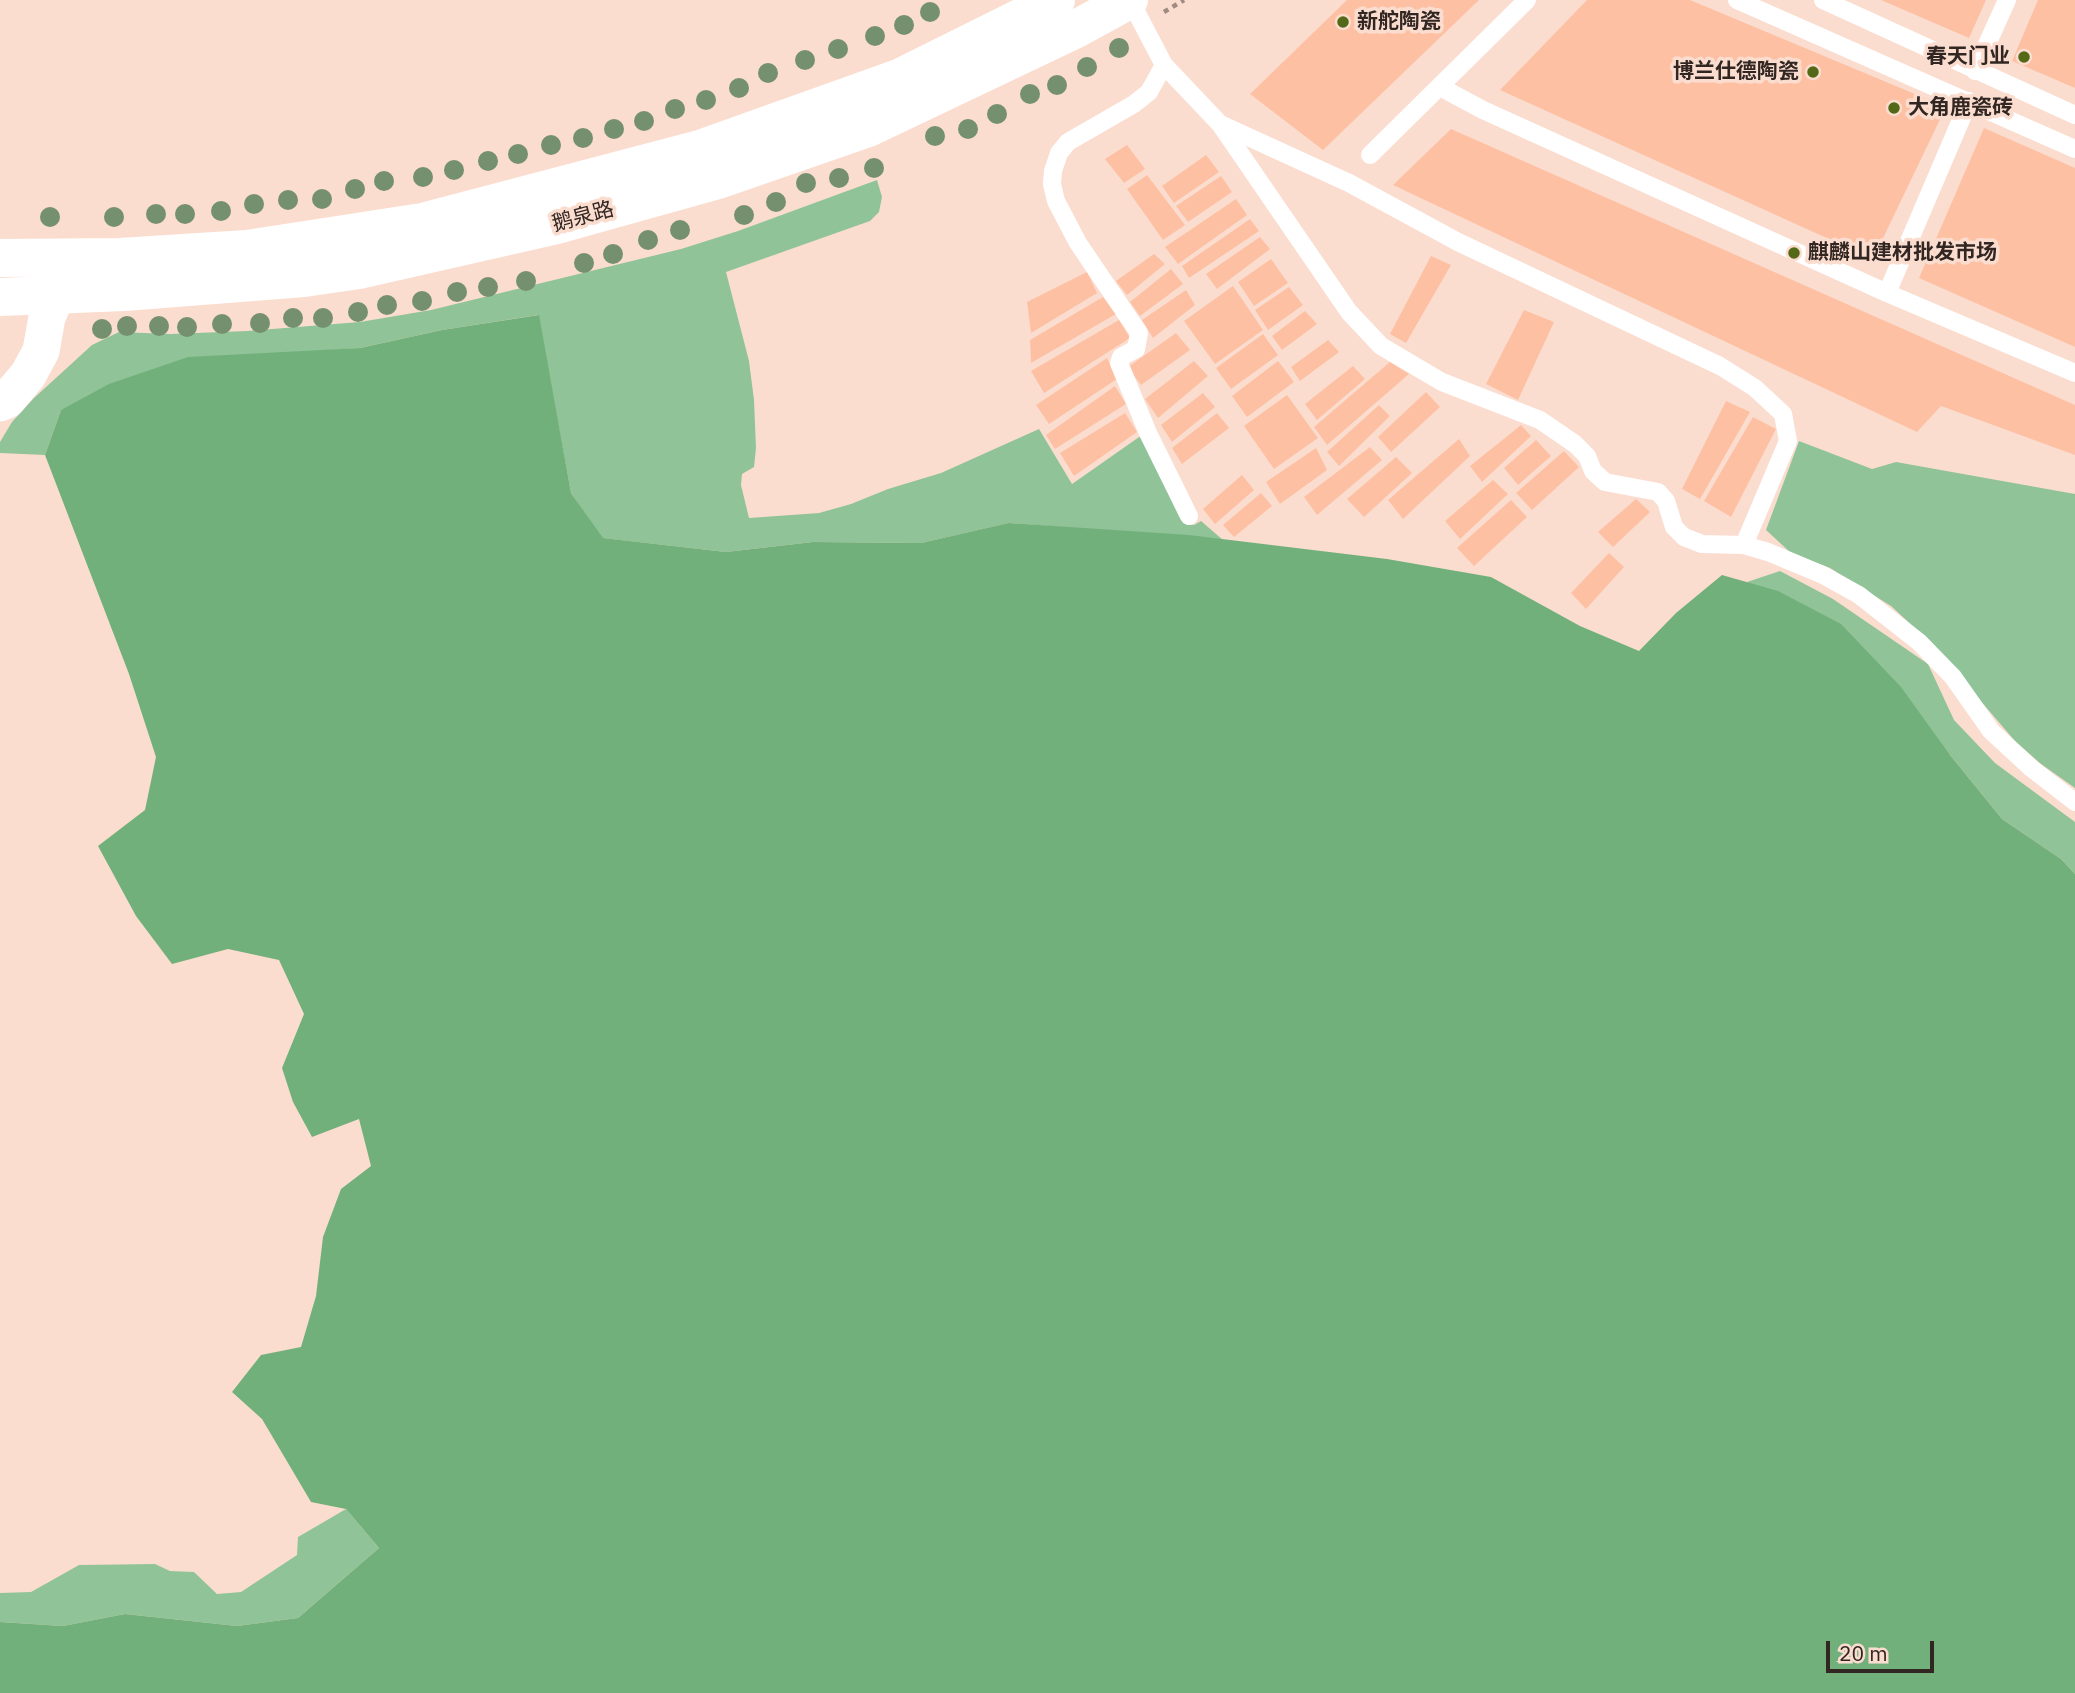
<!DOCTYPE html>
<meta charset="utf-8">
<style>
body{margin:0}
#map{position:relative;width:2075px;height:1693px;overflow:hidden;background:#fbddd0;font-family:"IBM Plex Sans",sans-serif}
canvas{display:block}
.scale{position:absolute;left:1826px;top:1641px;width:108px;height:32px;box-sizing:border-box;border:4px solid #312621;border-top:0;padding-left:9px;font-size:21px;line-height:24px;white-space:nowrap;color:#312621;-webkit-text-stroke:5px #fbddd0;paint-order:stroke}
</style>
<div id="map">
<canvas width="2075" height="1693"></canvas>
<div class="scale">20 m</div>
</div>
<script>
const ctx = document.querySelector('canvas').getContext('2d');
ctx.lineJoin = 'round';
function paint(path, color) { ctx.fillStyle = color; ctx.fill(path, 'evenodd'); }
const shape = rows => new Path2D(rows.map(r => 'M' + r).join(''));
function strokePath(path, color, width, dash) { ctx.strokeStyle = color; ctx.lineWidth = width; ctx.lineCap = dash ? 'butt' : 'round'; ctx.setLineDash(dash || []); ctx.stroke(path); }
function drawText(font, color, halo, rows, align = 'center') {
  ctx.font = font + ' "IBM Plex Sans","Noto Sans SC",sans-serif'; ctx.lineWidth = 7; ctx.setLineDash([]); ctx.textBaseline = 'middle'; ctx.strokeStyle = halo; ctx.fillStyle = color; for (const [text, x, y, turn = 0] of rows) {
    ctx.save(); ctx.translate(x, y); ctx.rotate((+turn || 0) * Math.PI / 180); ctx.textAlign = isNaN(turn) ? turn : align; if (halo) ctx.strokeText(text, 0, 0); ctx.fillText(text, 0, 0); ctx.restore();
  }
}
paint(shape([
 [877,180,882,197,879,212,870,221,726,272,749,361,754,400,756,448,754,467,742,474,741,485,749,518,819,513,851,504,888,489,941,473,1039,429,1072,484,1142,435,1179,516,1186,524,1194,525,1201,521,1223,540,1010,523,921,543,813,542,726,552,602,538,571,493,538,315,442,330,360,348,292,353,61,410,45,455,0,453,0,442,12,422,34,398,92,345,119,332,170,334,247,331,360,322,431,310,681,249,738,231],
 [1799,441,1872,469,1896,462,2075,494,2075,788,2041,764,2015,741,1930,642,1891,606,1830,568,1792,554,1766,530],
 [1780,571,1833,599,1928,664,1954,720,1995,763,2075,822,2075,874,2061,859,2002,819,1950,755,1747,582],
 [346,1509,379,1548,298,1618,237,1626,125,1614,63,1626,0,1622,0,1593,31,1592,79,1565,155,1564,170,1571,194,1572,217,1594,241,1592,297,1555,298,1537]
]), '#91c398');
paint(shape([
 [539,315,571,493,603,538,726,552,813,542,921,543,1009,523,1189,535,1387,559,1491,577,1580,626,1639,651,1676,613,1722,575,1778,591,1841,624,1901,687,1950,755,2002,819,2061,859,2075,874,2075,1693,0,1693,0,1622,63,1626,125,1614,237,1626,298,1618,379,1548,346,1509,311,1502,262,1419,232,1392,261,1355,301,1347,316,1296,323,1237,341,1189,371,1166,359,1119,312,1137,293,1102,282,1068,304,1014,279,960,228,949,172,964,136,916,98,846,145,810,156,757,129,674,45,455,61,410,109,384,188,357,360,348,442,330]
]), '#71b07b');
paint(shape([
 [1347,0,1479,0,1323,150,1250,94],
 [1587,0,1690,0,1946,107,1873,259,1500,90],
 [1881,0,1986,0,1969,38],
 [2038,0,2075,0,2075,88,2012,61],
 [1984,128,2075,168,2075,347,1919,278],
 [1451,129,2075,405,2075,455,1941,406,1917,432,1393,185],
 [1127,145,1145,169,1124,183,1105,159],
 [1206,155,1219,172,1174,203,1162,186],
 [1147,175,1185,225,1163,240,1127,189],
 [1221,176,1232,192,1188,222,1176,206],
 [1236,199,1247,215,1178,264,1165,247],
 [1250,219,1259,231,1189,278,1182,266],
 [1260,237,1270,249,1217,289,1206,274],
 [1154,254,1165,264,1127,295,1116,281],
 [1431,256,1451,265,1406,343,1390,334],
 [1271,259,1288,283,1254,306,1238,282],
 [1171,269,1183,284,1140,316,1130,302],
 [1087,272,1097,293,1031,333,1027,302],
 [1233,286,1263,330,1215,364,1184,321],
 [1289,287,1303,305,1268,330,1255,310],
 [1186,290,1195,305,1153,338,1142,320],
 [1103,297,1116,314,1031,363,1030,340],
 [1524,310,1554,322,1518,400,1486,384],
 [1305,311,1317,324,1282,350,1272,336],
 [1119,320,1130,338,1044,393,1031,371],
 [1176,333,1190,350,1141,385,1128,367],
 [1263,334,1278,355,1231,389,1216,368],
 [1328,340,1339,352,1300,381,1291,367],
 [1107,358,1117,379,1049,424,1036,405],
 [1194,361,1208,376,1158,418,1145,399],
 [1278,361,1294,382,1247,417,1232,396],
 [1390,362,1409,374,1327,445,1314,427],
 [1353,366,1365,379,1317,420,1305,404],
 [1115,386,1126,404,1055,449,1046,435],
 [1426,392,1440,407,1391,452,1378,437],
 [1203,393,1215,407,1172,442,1161,425],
 [1287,395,1318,438,1274,469,1244,426],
 [1726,401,1750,412,1700,499,1682,489],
 [1379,405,1390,416,1339,466,1327,452],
 [1125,413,1137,432,1074,476,1060,453],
 [1217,413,1229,428,1182,464,1172,448],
 [1753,417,1776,429,1731,517,1704,501],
 [1521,425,1531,436,1482,482,1470,466],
 [1459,439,1470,456,1403,519,1388,500],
 [1536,440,1551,456,1518,485,1504,468],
 [1370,447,1382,460,1317,515,1304,497],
 [1316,448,1327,470,1280,504,1266,482],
 [1564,451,1579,467,1532,510,1516,493],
 [1396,457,1412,473,1364,517,1347,499],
 [1242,475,1254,490,1215,524,1203,509],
 [1493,480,1508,494,1460,539,1445,521],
 [1261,493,1272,506,1234,537,1223,525],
 [1636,499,1650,512,1613,547,1598,532],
 [1511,500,1527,517,1474,566,1457,548],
 [1609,553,1624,567,1586,609,1571,593]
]), '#fdc0a3');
strokePath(shape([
 [1164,12,1184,0]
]), '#a08b81', 4.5, [5, 5]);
strokePath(shape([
 [1130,0,1164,65,1220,124,1349,312,1381,346,1442,382,1540,420,1575,444,1587,456,1593,471,1605,482,1658,492,1666,501,1674,527,1684,537,1702,544,1744,545,1768,552,1823,575,1859,595,1919,642,1953,677,1991,731,2031,768,2075,802],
 [1737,0,2075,149],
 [1823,0,2075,115],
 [1164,65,1149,92,1134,104,1068,142,1059,153,1053,171,1052,184,1056,201,1078,243,1139,333,1136,349,1121,357,1119,363,1148,433,1189,516],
 [1975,71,2007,0],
 [1440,87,1483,110,1887,293,2075,373],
 [1220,124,1349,183,1458,242,1720,366,1755,388,1783,414,1788,441,1744,545],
 [1370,155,1527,0],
 [1887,293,1969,101]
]), '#fff', 18);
strokePath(shape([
 [0,403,7,400,28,375,41,351,47,317,57,294]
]), '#fff', 37);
strokePath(shape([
 [0,258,120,257,247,249,422,222,703,148,899,78,1056,0],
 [0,297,124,292,304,278,359,270,557,225,718,180,868,128,1076,29,1129,0]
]), '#fff', 38);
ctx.fillStyle = '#75906f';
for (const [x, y] of [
 [930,12],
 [904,25],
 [875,36],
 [1119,48],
 [838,49],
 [805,60],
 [1087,67],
 [768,73],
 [1057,85],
 [739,88],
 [1030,94],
 [706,100],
 [675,109],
 [997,114],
 [644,121],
 [614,129],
 [968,129],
 [935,136],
 [583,138],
 [551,145],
 [518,154],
 [488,161],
 [874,168],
 [454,170],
 [423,177],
 [839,178],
 [384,181],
 [806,183],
 [355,189],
 [322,199],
 [288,200],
 [776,202],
 [254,204],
 [221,211],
 [156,214],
 [185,214],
 [744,215],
 [50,217],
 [114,217],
 [680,230],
 [648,240],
 [613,254],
 [584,263],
 [526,281],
 [488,287],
 [457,292],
 [422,301],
 [387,305],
 [358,312],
 [293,318],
 [323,318],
 [260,323],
 [222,324],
 [127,326],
 [159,326],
 [187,327],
 [102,329]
]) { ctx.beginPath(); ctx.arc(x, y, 10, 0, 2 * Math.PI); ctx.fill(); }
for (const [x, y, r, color] of [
 [1343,22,7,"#536918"],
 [2024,57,7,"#536918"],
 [1813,72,7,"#536918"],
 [1894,108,7,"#536918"],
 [1794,253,7,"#536918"]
]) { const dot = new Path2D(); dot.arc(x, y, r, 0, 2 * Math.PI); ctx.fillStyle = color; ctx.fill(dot); strokePath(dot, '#fbddd0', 2.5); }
drawText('bold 21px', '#312621', '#fbddd0', [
 ["新舵陶瓷",1357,22],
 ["春天门业",2010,57,"right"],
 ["博兰仕德陶瓷",1799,72,"right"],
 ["大角鹿瓷砖",1908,108],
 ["麒麟山建材批发市场",1808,253]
], 'left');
drawText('21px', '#312621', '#fbddd0', [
 ["鹅泉路",583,217,-15]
]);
</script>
